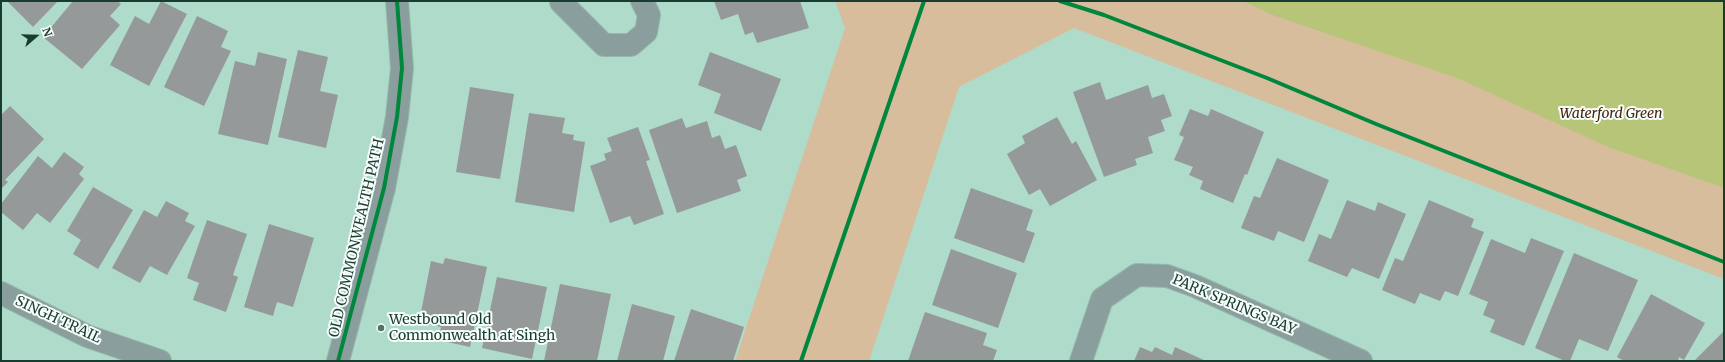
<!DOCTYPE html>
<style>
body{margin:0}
#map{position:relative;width:1725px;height:362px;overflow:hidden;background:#afdbcb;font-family:Merriweather,serif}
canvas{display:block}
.frame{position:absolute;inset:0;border:2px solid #193c30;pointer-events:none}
.north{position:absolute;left:16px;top:16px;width:40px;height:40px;-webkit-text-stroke:3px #f6fdfa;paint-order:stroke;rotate:70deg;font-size:11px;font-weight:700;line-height:16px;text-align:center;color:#193c30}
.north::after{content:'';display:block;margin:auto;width:14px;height:18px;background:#193c30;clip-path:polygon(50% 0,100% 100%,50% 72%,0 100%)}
</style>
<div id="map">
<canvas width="1725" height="362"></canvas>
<div class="frame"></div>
<div class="north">N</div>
</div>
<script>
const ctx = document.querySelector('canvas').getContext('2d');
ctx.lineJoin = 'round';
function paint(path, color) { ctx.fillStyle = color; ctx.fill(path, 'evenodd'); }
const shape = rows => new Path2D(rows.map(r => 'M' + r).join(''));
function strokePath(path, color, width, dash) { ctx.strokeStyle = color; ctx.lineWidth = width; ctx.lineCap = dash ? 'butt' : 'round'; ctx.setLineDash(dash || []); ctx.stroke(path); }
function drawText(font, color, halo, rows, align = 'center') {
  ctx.font = font + ' Merriweather,serif'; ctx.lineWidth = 4; ctx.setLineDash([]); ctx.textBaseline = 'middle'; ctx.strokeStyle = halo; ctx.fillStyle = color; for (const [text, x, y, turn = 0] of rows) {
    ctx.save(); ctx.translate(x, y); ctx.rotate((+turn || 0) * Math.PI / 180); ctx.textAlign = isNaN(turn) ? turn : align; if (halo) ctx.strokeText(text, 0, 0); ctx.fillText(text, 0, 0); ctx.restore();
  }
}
paint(shape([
 [835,1,1724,1,1724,279,1074,28,959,87,869,361,735,361,845,28]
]), '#d8bd9c');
paint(shape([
 [1243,1,1724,1,1724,188,1608,147,1457,78,1275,16]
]), '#b7c578');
paint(shape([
 [7,1,58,1,33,27],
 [73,1,117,1,121,4,110,16,120,25,82,69,43,37],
 [161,1,187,14,149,86,110,65,135,16,149,24],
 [714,1,800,1,809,28,757,43,753,32,745,35,738,14,721,20],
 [197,16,228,31,221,47,231,51,204,106,164,87],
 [298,50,328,57,320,91,338,95,326,148,278,137],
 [258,52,287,59,268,145,218,134,235,61,255,66],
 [710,52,781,79,761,131,714,113,721,94,698,85],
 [1100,82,1106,100,1148,85,1152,98,1164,94,1172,116,1161,120,1165,131,1148,137,1153,153,1135,159,1137,165,1104,177,1073,92],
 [470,87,514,94,500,179,456,172],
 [10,106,44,139,5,180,8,182,1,189,1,115],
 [1190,109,1208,116,1211,109,1264,132,1247,175,1245,174,1233,203,1200,189,1203,181,1189,175,1193,167,1174,160,1184,137,1179,135],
 [529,113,565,118,562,133,574,135,573,140,585,142,574,212,515,202],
 [1057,117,1072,144,1076,141,1097,180,1050,206,1040,189,1029,195,1007,154,1025,143,1022,136],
 [682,118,686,128,707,121,712,138,720,135,725,149,736,145,747,176,737,180,741,191,677,213,649,130],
 [638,127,650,160,646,161,664,214,634,225,630,216,610,223,590,166,606,160,604,154,612,151,607,138],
 [64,152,84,167,79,174,84,179,50,223,37,213,23,230,1,212,1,204,38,156,52,168],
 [1277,158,1329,180,1304,242,1278,231,1274,241,1241,228,1254,196,1260,198],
 [93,187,133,210,98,269,73,254,81,240,67,231],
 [971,188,1033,210,1026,230,1035,233,1024,263,954,238],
 [1347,200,1375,211,1378,202,1406,214,1379,279,1352,268,1347,277,1308,261,1319,234,1331,239],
 [1429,200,1474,219,1471,227,1484,232,1458,296,1445,291,1440,301,1420,293,1415,304,1382,290,1395,258,1403,261],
 [166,201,189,213,185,221,195,226,167,275,150,266,140,283,112,268,144,210,157,217],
 [207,220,247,234,233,275,238,277,226,312,193,300,199,283,187,278],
 [269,224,314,238,293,307,277,302,273,316,244,307],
 [1531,238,1564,251,1524,346,1490,332,1495,320,1483,315,1488,302,1469,294,1491,239,1525,253],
 [951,249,1017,273,998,328,932,305],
 [1574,253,1638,280,1608,351,1579,339,1570,361,1565,361,1535,348],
 [445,258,487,267,470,347,438,340,441,327,419,322,431,261,443,264],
 [497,277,547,287,532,359,482,348],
 [560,284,611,294,597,361,544,361],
 [1651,294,1705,323,1684,360,1679,357,1678,361,1624,361,1617,357],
 [632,304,675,316,663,361,617,361],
 [691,309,744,327,733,361,674,361],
 [925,312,987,333,983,345,997,350,993,361,908,361],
 [1724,331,1724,361,1694,361],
 [1140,347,1152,352,1155,347,1172,355,1175,347,1206,361,1134,361]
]), '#95999a');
const minor = shape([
 [561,2,604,45,631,45,646,32,649,15,642,1],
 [1,293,87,336,160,361],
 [338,361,384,188,397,117,402,68,397,1],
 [1081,361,1102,299,1137,275,1167,276,1195,286,1361,361]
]);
strokePath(minor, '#94b8ab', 24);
strokePath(minor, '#8a9f9d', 22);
strokePath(shape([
 [1060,1,1104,15,1267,78,1376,124,1724,262],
 [338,361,384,188,397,117,402,68,397,1],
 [801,361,924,1]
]), '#00873e', 4);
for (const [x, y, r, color] of [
 [381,328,4,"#4e7466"]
]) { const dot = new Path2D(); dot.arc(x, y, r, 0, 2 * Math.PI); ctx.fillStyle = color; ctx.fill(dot); strokePath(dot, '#f6fdfa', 1.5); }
drawText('italic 14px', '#472410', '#f6fdfa', [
 ["Waterford Green",1611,114]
]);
drawText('14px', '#193c30', '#f6fdfa', [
 ["OLD COMMONWEALTH PATH",357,238,-77],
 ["PARK SPRINGS BAY",1234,305,23],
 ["SINGH TRAIL",58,320,25]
]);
drawText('14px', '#193c30', '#f6fdfa', [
 ["Westbound Old",389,320],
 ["Commonwealth at Singh",389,336]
], 'left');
</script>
